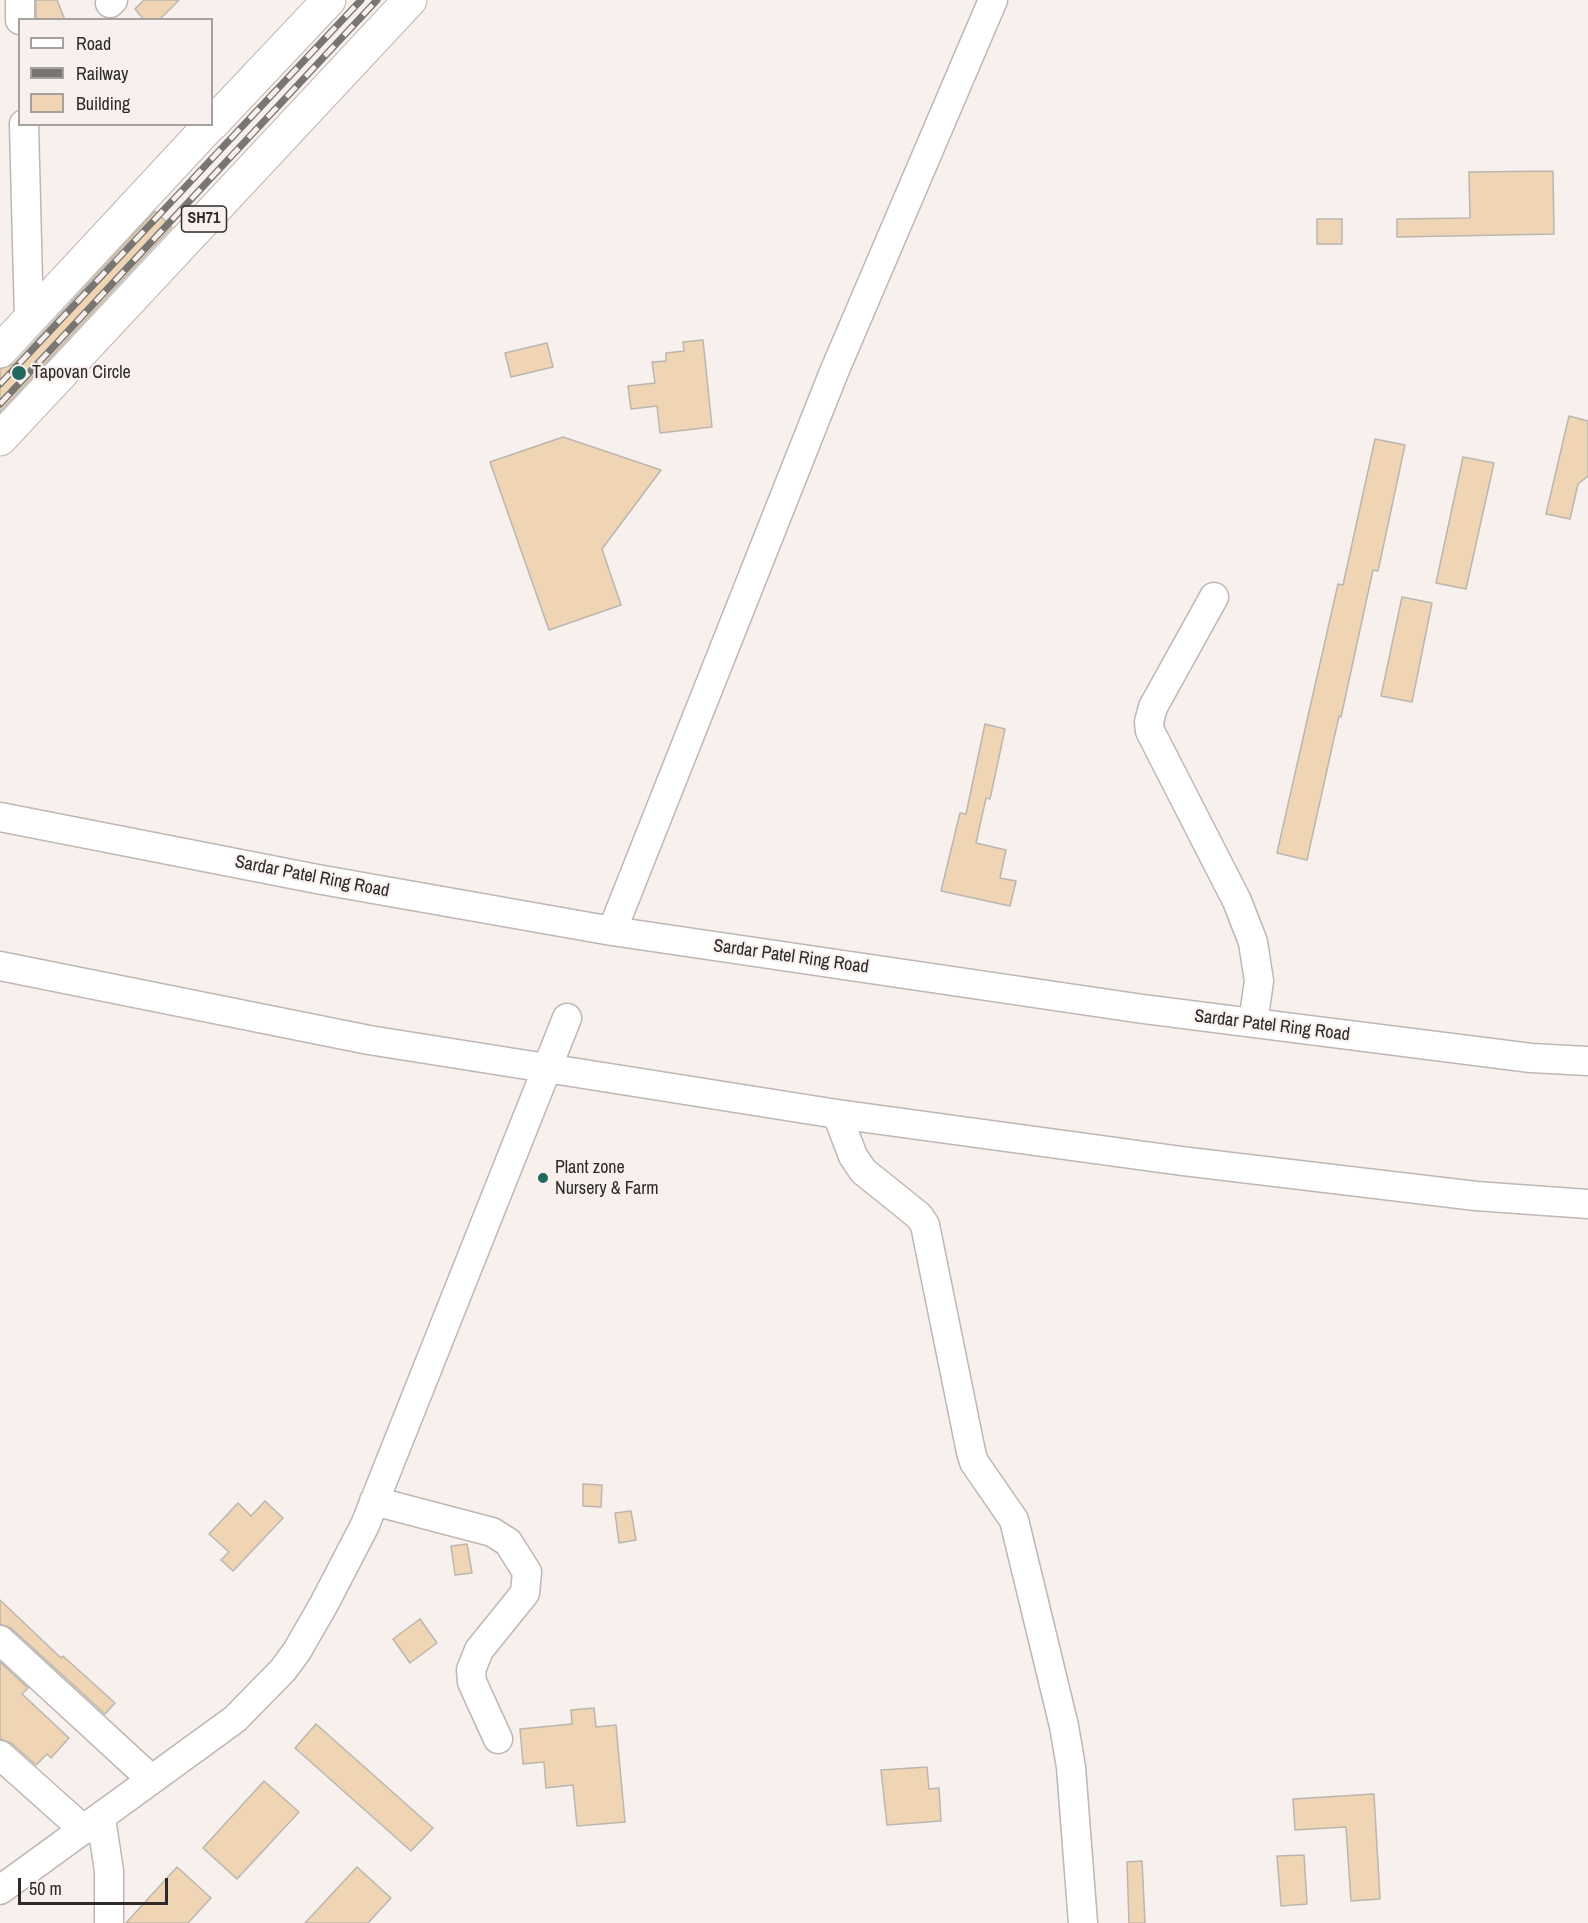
<!DOCTYPE html>
<style>
body{margin:0}
#map{position:relative;width:1588px;height:1923px;overflow:hidden;background:#f7f0ec;font-family:"Archivo Narrow",sans-serif}
canvas{display:block}
.legend{position:absolute;left:18px;top:18px;width:195px;height:108px;box-sizing:border-box;background:#f7f0ec;border:2px solid #a6a19e;margin:0;padding:8px 10px;list-style:none;font-size:18px;color:#2d2a29}
.legend li{display:flex;align-items:center;gap:12px;height:30px}
.legend b{width:30px;border:2px solid #a6a19e}
.scale{position:absolute;left:18px;top:1878px;width:150px;height:27px;box-sizing:border-box;border:3px solid #2d2a29;border-top:0;padding-left:8px;font-size:18px;line-height:21px;white-space:nowrap;color:#2d2a29;-webkit-text-stroke:4px #f7f0ec;paint-order:stroke}
</style>
<div id="map">
<canvas width="1588" height="1923"></canvas>
<ul class="legend">
<li><b style="height:8px;background:#fff"></b>Road</li>
<li><b style="height:8px;background:#797572"></b>Railway</li>
<li><b style="height:16px;background:#efd5b4"></b>Building</li>
</ul>
<div class="scale">50 m</div>
</div>
<script>
const ctx = document.querySelector('canvas').getContext('2d');
ctx.lineJoin = 'round';
function paint(path, color) { ctx.fillStyle = color; ctx.fill(path, 'evenodd'); }
const shape = rows => new Path2D(rows.map(r => 'M' + r).join(''));
function strokePath(path, color, width, dash) { ctx.strokeStyle = color; ctx.lineWidth = width; ctx.lineCap = dash ? 'butt' : 'round'; ctx.setLineDash(dash || []); ctx.stroke(path); }
function drawText(font, color, halo, rows, align = 'center') {
  ctx.font = font + ' "Archivo Narrow",sans-serif'; ctx.lineWidth = 4.5; ctx.setLineDash([]); ctx.textBaseline = 'middle'; ctx.strokeStyle = halo; ctx.fillStyle = color; for (const [text, x, y, turn = 0] of rows) {
    ctx.save(); ctx.translate(x, y); ctx.rotate((+turn || 0) * Math.PI / 180); ctx.textAlign = isNaN(turn) ? turn : align; if (halo) ctx.strokeText(text, 0, 0); ctx.fillText(text, 0, 0); ctx.restore();
  }
}
const building = shape([
 [36,0,57,0,65,20,36,20,36,0],
 [144,0,179,0,159,20,144,20,135,9,144,0],
 [1553,171,1554,234,1397,237,1397,219,1470,218,1469,172,1553,171],
 [155,211,172,227,0,412,0,369,14,364,155,211],
 [1317,219,1342,219,1342,244,1317,244,1317,219],
 [703,340,712,427,660,433,657,406,631,409,628,386,655,383,652,362,666,361,666,353,684,351,683,342,703,340],
 [547,343,553,367,511,377,505,353,547,343],
 [1569,416,1588,421,1588,476,1578,484,1570,519,1546,514,1569,416],
 [563,437,661,470,602,549,621,605,549,630,490,462,563,437],
 [1375,439,1405,445,1378,571,1373,570,1341,717,1339,716,1307,860,1277,853,1338,584,1343,585,1375,439],
 [1463,457,1494,463,1466,589,1436,583,1463,457],
 [1402,597,1432,603,1412,702,1381,696,1402,597],
 [985,724,1005,729,990,799,986,798,976,843,1006,850,1000,878,1016,881,1010,906,941,891,960,813,966,814,985,724],
 [583,1484,602,1485,601,1507,583,1506,583,1484],
 [265,1501,283,1518,233,1571,221,1560,229,1552,209,1534,238,1503,251,1516,265,1501],
 [631,1511,636,1540,619,1543,615,1513,631,1511],
 [467,1544,472,1573,455,1575,451,1546,467,1544],
 [0,1600,61,1658,63,1656,115,1703,105,1714,11,1628,0,1624,0,1600],
 [420,1619,437,1643,410,1663,393,1639,420,1619],
 [0,1662,28,1688,22,1694,69,1738,51,1758,47,1754,36,1765,11,1743,0,1739,0,1662],
 [594,1708,596,1727,616,1725,625,1822,577,1826,573,1785,546,1788,544,1762,523,1764,520,1729,572,1724,571,1710,594,1708],
 [316,1724,433,1828,411,1851,295,1748,316,1724],
 [927,1767,929,1789,939,1788,941,1821,887,1825,881,1770,927,1767],
 [264,1781,299,1812,237,1879,203,1848,264,1781],
 [1374,1794,1380,1899,1351,1901,1346,1827,1295,1830,1293,1799,1374,1794],
 [1304,1855,1307,1904,1281,1906,1277,1856,1304,1855],
 [1142,1861,1145,1923,1129,1923,1127,1862,1142,1861],
 [177,1867,211,1898,188,1923,126,1923,177,1867],
 [357,1867,391,1898,368,1923,305,1923,357,1867]
]);
paint(building, '#efd5b4');
strokePath(building, '#bbb6b0', 1.5);
const minor = shape([
 [20,0,20,20],
 [110,3,113,0],
 [24,124,29,320],
 [1214,597,1153,707,1149,722,1150,731,1237,901,1253,942,1259,981,1253,1023],
 [0,817,317,879,612,931,1143,1009,1531,1058,1588,1061],
 [612,931,834,372,993,0],
 [0,966,369,1040,837,1114,1182,1161,1476,1196,1588,1204],
 [837,1114,853,1156,863,1171,919,1216,925,1225,971,1452,974,1462,1014,1520,1064,1726,1071,1767,1083,1923],
 [374,1501,492,1532,508,1542,527,1572,525,1593,479,1650,471,1670,472,1682,498,1739],
 [0,1640,151,1779],
 [0,1755,84,1830],
 [101,1818,109,1871,109,1923],
 [0,1890,235,1719,283,1670,297,1651,324,1604,365,1525,567,1018]
]);
const major = shape([
 [212,124,329,0],
 [0,351,211,124],
 [0,439,410,0]
]);
strokePath(minor, '#beb7b3', 31);
strokePath(major, '#beb7b3', 35);
strokePath(minor, '#fff', 28);
strokePath(major, '#fff', 33);
const rail = shape([
 [0,384,361,0],
 [0,404,377,0]
]);
strokePath(rail, '#797572', 7);
strokePath(rail, '#f7f0ec', 4.5, [14]);
for (const [x, y, r, color] of [
 [19,373,8,"#21695e"],
 [543,1178,6,"#21695e"]
]) { const dot = new Path2D(); dot.arc(x, y, r, 0, 2 * Math.PI); ctx.fillStyle = color; ctx.fill(dot); strokePath(dot, '#f7f0ec', 2); }
for (const [x, y, w] of [
 [204,219,45]
]) { const box = new Path2D(); box.roundRect(x - w / 2, y - 13, w, 26, 4.5); ctx.fillStyle = '#f7f0ec'; ctx.fill(box); strokePath(box, '#2d2a29', 1.5); }
drawText('bold 16px', '#2d2a29', null, [
 ["SH71",204,219]
]);
drawText('18px', '#2d2a29', '#f7f0ec', [
 ["Tapovan Circle",32,373],
 ["Plant zone",555,1168],
 ["Nursery & Farm",555,1189]
], 'left');
drawText('18px', '#2d2a29', '#f7f0ec', [
 ["Sardar Patel Ring Road",312,877,11],
 ["Sardar Patel Ring Road",791,957,8],
 ["Sardar Patel Ring Road",1272,1026,7]
]);
</script>
